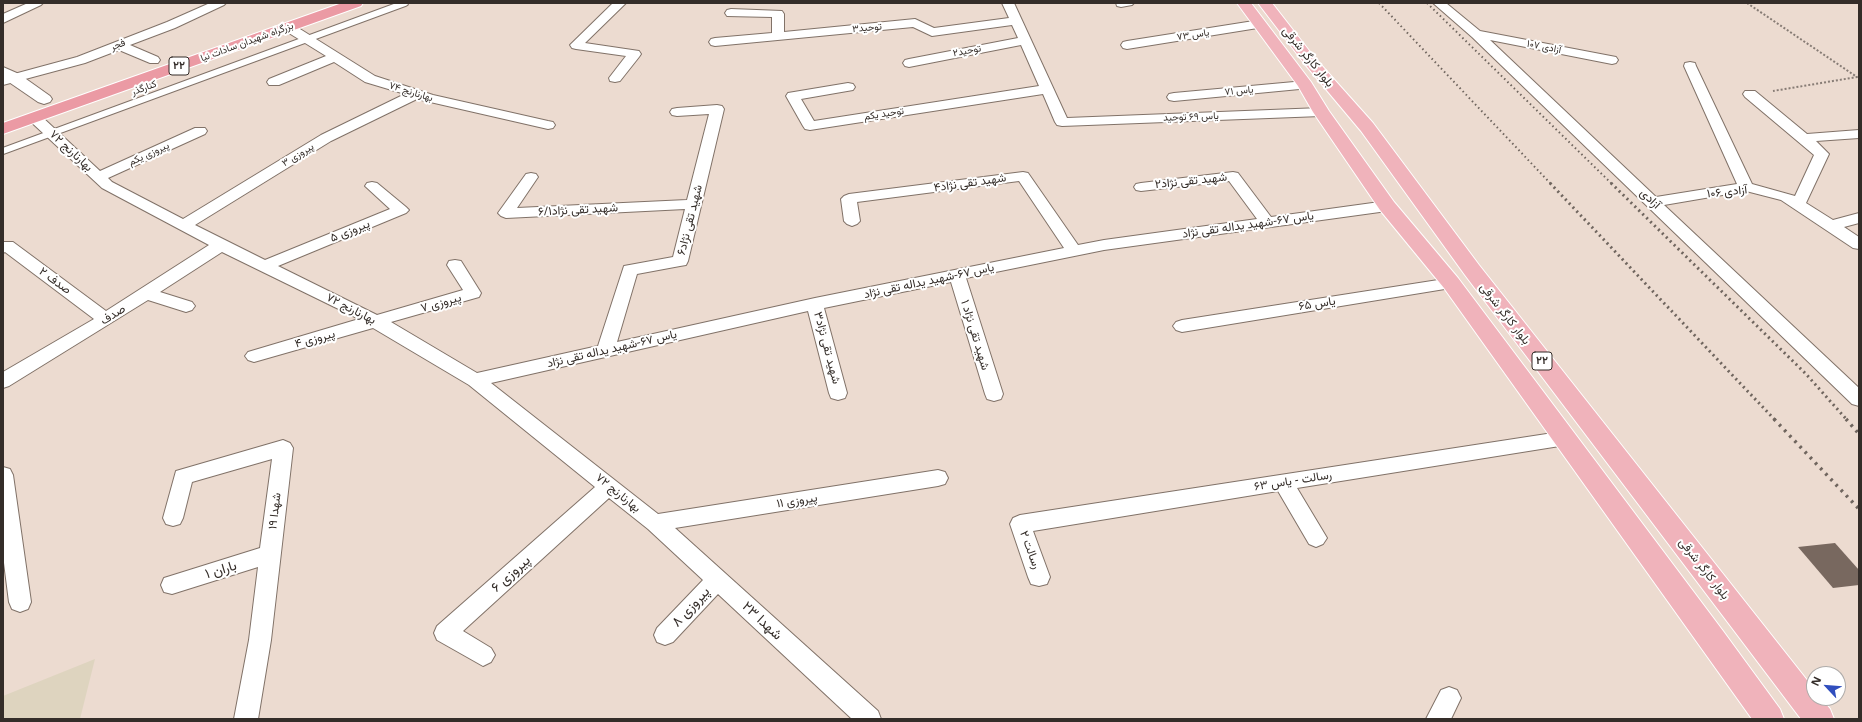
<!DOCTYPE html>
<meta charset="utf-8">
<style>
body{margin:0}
#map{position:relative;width:1862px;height:722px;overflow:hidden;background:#ecdbd0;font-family:"Open Sans",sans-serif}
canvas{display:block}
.frame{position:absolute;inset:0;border:4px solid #342d29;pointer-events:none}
.north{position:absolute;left:1806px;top:666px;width:40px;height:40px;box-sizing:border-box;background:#fff;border:1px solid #aeaba9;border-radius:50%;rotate:296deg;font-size:11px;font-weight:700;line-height:16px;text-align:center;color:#342d29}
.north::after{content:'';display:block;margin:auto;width:14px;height:18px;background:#304ebe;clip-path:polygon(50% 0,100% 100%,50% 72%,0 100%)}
</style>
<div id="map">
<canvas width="1862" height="722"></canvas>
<div class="frame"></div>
<div class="north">N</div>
</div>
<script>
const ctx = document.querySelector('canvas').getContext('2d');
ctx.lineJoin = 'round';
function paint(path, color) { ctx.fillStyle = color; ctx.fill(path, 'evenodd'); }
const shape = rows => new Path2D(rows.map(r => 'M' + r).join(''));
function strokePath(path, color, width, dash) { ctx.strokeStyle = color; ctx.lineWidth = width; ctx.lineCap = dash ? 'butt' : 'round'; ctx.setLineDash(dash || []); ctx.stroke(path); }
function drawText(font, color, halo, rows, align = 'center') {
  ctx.font = font + ' "Open Sans",Vazirmatn,sans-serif'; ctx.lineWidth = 4; ctx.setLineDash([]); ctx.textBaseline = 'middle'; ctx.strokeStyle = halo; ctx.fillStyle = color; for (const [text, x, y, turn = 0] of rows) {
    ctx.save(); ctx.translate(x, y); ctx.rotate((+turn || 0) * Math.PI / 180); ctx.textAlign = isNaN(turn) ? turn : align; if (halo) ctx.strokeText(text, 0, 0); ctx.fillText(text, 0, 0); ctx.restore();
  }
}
paint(shape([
 [95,659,80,719,3,719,3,696]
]), '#ded4bf');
paint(shape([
 [1835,543,1859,570,1859,585,1833,588,1798,547]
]), '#78685f');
const service = shape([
 [3,151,405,3]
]);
const minor = shape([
 [28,3,43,3,41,5,3,23,3,14,28,3],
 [210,3,226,3,224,5,175,28,130,45,158,57,160,60,158,63,150,63,119,50,85,63,3,85,3,77,77,57,167,22,210,3],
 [613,3,626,3,585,43,639,51,641,54,639,57,620,81,615,82,610,81,609,78,626,56,576,49,572,48,570,45,613,3],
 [1002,3,1014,3,1067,118,1321,108,1326,109,1328,112,1326,115,1321,116,1062,126,1057,125,1055,122,1043,94,810,130,805,129,803,126,786,96,788,93,848,83,853,84,855,87,853,90,801,99,814,121,1039,86,1021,45,909,67,905,66,903,63,905,60,909,59,1018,38,1012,25,932,36,913,27,715,46,711,45,709,42,711,39,715,38,772,33,772,17,727,16,725,13,727,10,731,9,782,11,784,14,784,32,915,19,934,28,1009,18,1002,3],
 [1116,3,1134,3,1132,5,1121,7,1117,6,1116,3],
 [1433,3,1446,3,1480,31,1616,57,1618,60,1616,63,1612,64,1490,40,1656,197,1737,184,1684,66,1685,63,1690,62,1695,63,1696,66,1752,184,1795,196,1814,155,1745,97,1743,94,1745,91,1755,91,1807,134,1859,130,1859,138,1816,141,1829,154,1806,203,1833,220,1859,213,1859,223,1844,227,1859,237,1859,249,1853,248,1781,200,1746,191,1664,205,1859,388,1859,406,1852,404,1472,37,1433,3],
 [1260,20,1264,21,1266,24,1264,27,1127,49,1123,48,1121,45,1123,42,1127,41,1260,20],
 [288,23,292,24,375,76,433,95,548,121,553,122,555,125,553,128,548,129,417,99,331,141,195,225,265,260,390,209,365,186,367,183,372,182,377,183,406,207,409,210,406,213,278,266,377,315,463,290,447,265,449,261,455,260,461,261,481,293,479,297,391,322,477,373,598,346,624,266,673,257,685,209,506,218,501,216,498,213,526,174,531,173,536,174,538,177,517,208,687,200,709,114,677,116,672,115,670,112,672,109,677,108,717,105,722,106,724,109,688,261,686,265,680,266,637,274,617,342,815,298,1064,248,1019,181,857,202,860,221,857,224,852,226,847,224,844,221,841,199,844,196,849,194,1023,172,1028,173,1078,245,1104,240,1257,219,1229,181,1141,191,1136,190,1134,187,1136,184,1141,183,1233,172,1238,173,1271,217,1387,201,1392,203,1395,206,1392,209,1387,211,1104,250,966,278,1003,394,1001,399,994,401,987,399,985,394,951,282,824,308,847,393,845,398,838,400,831,398,829,393,808,311,491,383,658,514,938,470,945,472,948,478,945,484,938,486,675,528,878,711,881,719,852,719,718,594,673,642,665,645,657,642,654,635,657,628,703,580,648,529,609,498,463,631,491,648,495,655,491,662,483,666,437,640,434,633,437,626,595,487,469,385,373,328,254,362,248,360,245,356,248,352,359,319,222,252,160,292,192,302,195,306,192,310,186,312,148,300,9,386,3,388,3,372,94,319,5,252,3,253,3,242,13,242,106,311,209,245,102,188,30,121,28,118,30,115,40,115,100,171,195,128,205,128,207,131,205,134,108,178,112,182,183,219,321,135,405,94,365,82,334,62,279,85,269,85,267,82,269,79,326,56,284,30,282,27,288,23],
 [1305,81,1310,82,1312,85,1310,88,1174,101,1169,100,1167,97,1169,94,1174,93,1305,81],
 [1451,278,1457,279,1459,283,1457,287,1182,332,1176,330,1173,326,1176,322,1182,320,1451,278],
 [1566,431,1573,433,1576,438,1573,443,1566,445,1297,488,1327,538,1323,544,1316,547,1309,544,1278,491,1033,531,1050,577,1047,584,1039,586,1031,584,1028,577,1010,524,1013,518,1020,515,1566,431],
 [283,440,290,443,293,448,271,640,258,719,234,719,249,640,258,567,172,594,164,592,161,585,164,578,260,548,272,459,192,482,183,518,180,524,173,526,166,524,163,518,176,471,283,440],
 [3,467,10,469,13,475,31,602,28,609,20,612,12,609,9,602,3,555,3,467],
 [1449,687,1457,690,1461,698,1451,719,1426,719,1441,690,1449,687]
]);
const tertiary = shape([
 [3,67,19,74,50,96,52,99,50,102,44,104,38,102,3,78,3,67]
]);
const primary = shape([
 [1237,3,1251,3,1311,82,1329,111,1394,202,1458,278,1723,631,1780,709,1784,719,1752,719,1444,288,1380,210,1313,112,1298,86,1237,3],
 [1258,3,1272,3,1314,57,1373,123,1479,265,1814,689,1814,698,1821,698,1830,709,1834,719,1801,719,1465,275,1361,131,1304,63,1258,3]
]);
const trunk = shape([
 [342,3,363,3,361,6,3,134,3,123,342,3]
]);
strokePath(service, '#817268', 8);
strokePath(minor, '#817268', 2);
strokePath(tertiary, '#817268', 2);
strokePath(primary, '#fff', 2);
strokePath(trunk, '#fff', 2);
strokePath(shape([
 [1747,3,1857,77,1773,91]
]), '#877c75', 2, [2, 2]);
strokePath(service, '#fff', 6);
paint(minor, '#fff');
paint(tertiary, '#fff');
paint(primary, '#f0b3bb');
paint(trunk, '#eb9aa4');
strokePath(shape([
 [1379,3,1551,184],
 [1427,3,1612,184]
]), '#6f655e', 2, [1.5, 3]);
strokePath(shape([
 [1550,183,1775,420],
 [1611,183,1806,374,1847,420]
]), '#6f655e', 3, [2, 3.5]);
strokePath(shape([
 [1774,419,1859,509],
 [1846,419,1859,434]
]), '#6f655e', 3.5, [2.5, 5]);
drawText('10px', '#342d29', '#fff', [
 ["توحید۳",867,28,-5],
 ["یاس ۷۳",1193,35,-9],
 ["بزرگراه شهیدان سادات نیا",247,42,-20],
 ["فجر",118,45,-21],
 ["آزادی ۱۰۷",1544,47,11],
 ["توحید۲",967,51,-11],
 ["کنارگذر",144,88,-20],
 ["یاس ۷۱",1239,91,-5],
 ["بهارنارنج ۷۴",411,92,17],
 ["توحید یکم",884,114,-9],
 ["یاس ۶۹ توحید",1191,117,-2],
 ["پیروزی یکم",149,154,-25],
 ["پیروزی ۳",298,155,-32]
]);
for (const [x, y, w] of [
 [179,66,20],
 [1542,361,20]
]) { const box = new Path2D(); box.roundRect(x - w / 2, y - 9, w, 18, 3); ctx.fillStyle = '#fff'; ctx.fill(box); strokePath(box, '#342d29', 1); }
drawText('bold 11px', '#342d29', null, [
 ["۲۲",179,66],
 ["۲۲",1542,361]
]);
drawText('12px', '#342d29', '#fff', [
 ["بلوار کارگر شرقی",1308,57,51],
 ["بهارنارنج ۷۲",71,151,43],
 ["شهید تقی نژاد۲",1191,181,-6],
 ["شهید تقی نژاد۴",970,183,-8],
 ["آزادی ۱۰۶",1727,192,-6],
 ["آزادی",1650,199,44],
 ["شهید تقی نژاد۶/۱",578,210,-3],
 ["شهید تقی نژاد۶",690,220,-76],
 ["یاس ۶۷-شهید یداله تقی نژاد",1248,225,-8],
 ["پیروزی ۵",350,231,-22],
 ["صدف ۲",55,281,36],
 ["یاس ۶۷-شهید یداله تقی نژاد",929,281,-12],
 ["پیروزی ۷",441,303,-16],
 ["یاس ۶۵",1317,304,-9],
 ["بهارنارنج ۷۲",351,309,27],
 ["بلوار کارگر شرقی",1505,314,52],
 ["صدف",113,315,-32],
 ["شهید تقی نژاد ۱",975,335,73],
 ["پیروزی ۴",315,339,-15],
 ["شهید تقی نژاد۳",827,348,75],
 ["یاس ۶۷-شهید یداله تقی نژاد",612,349,-13],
 ["رسالت - یاس ۶۳",1293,481,-9],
 ["بهارنارنج ۷۲",618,493,39],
 ["پیروزی ۱۱",797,501,-9],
 ["شهدا ۱۹",275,511,-83],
 ["رسالت ۲",1030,550,70],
 ["بلوار کارگر شرقی",1704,569,52]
]);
drawText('14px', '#342d29', '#fff', [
 ["باران ۱",221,570,-17],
 ["پیروزی ۶",511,574,-42],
 ["پیروزی ۸",691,607,-47],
 ["شهدا ۲۳",762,621,43]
]);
</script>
